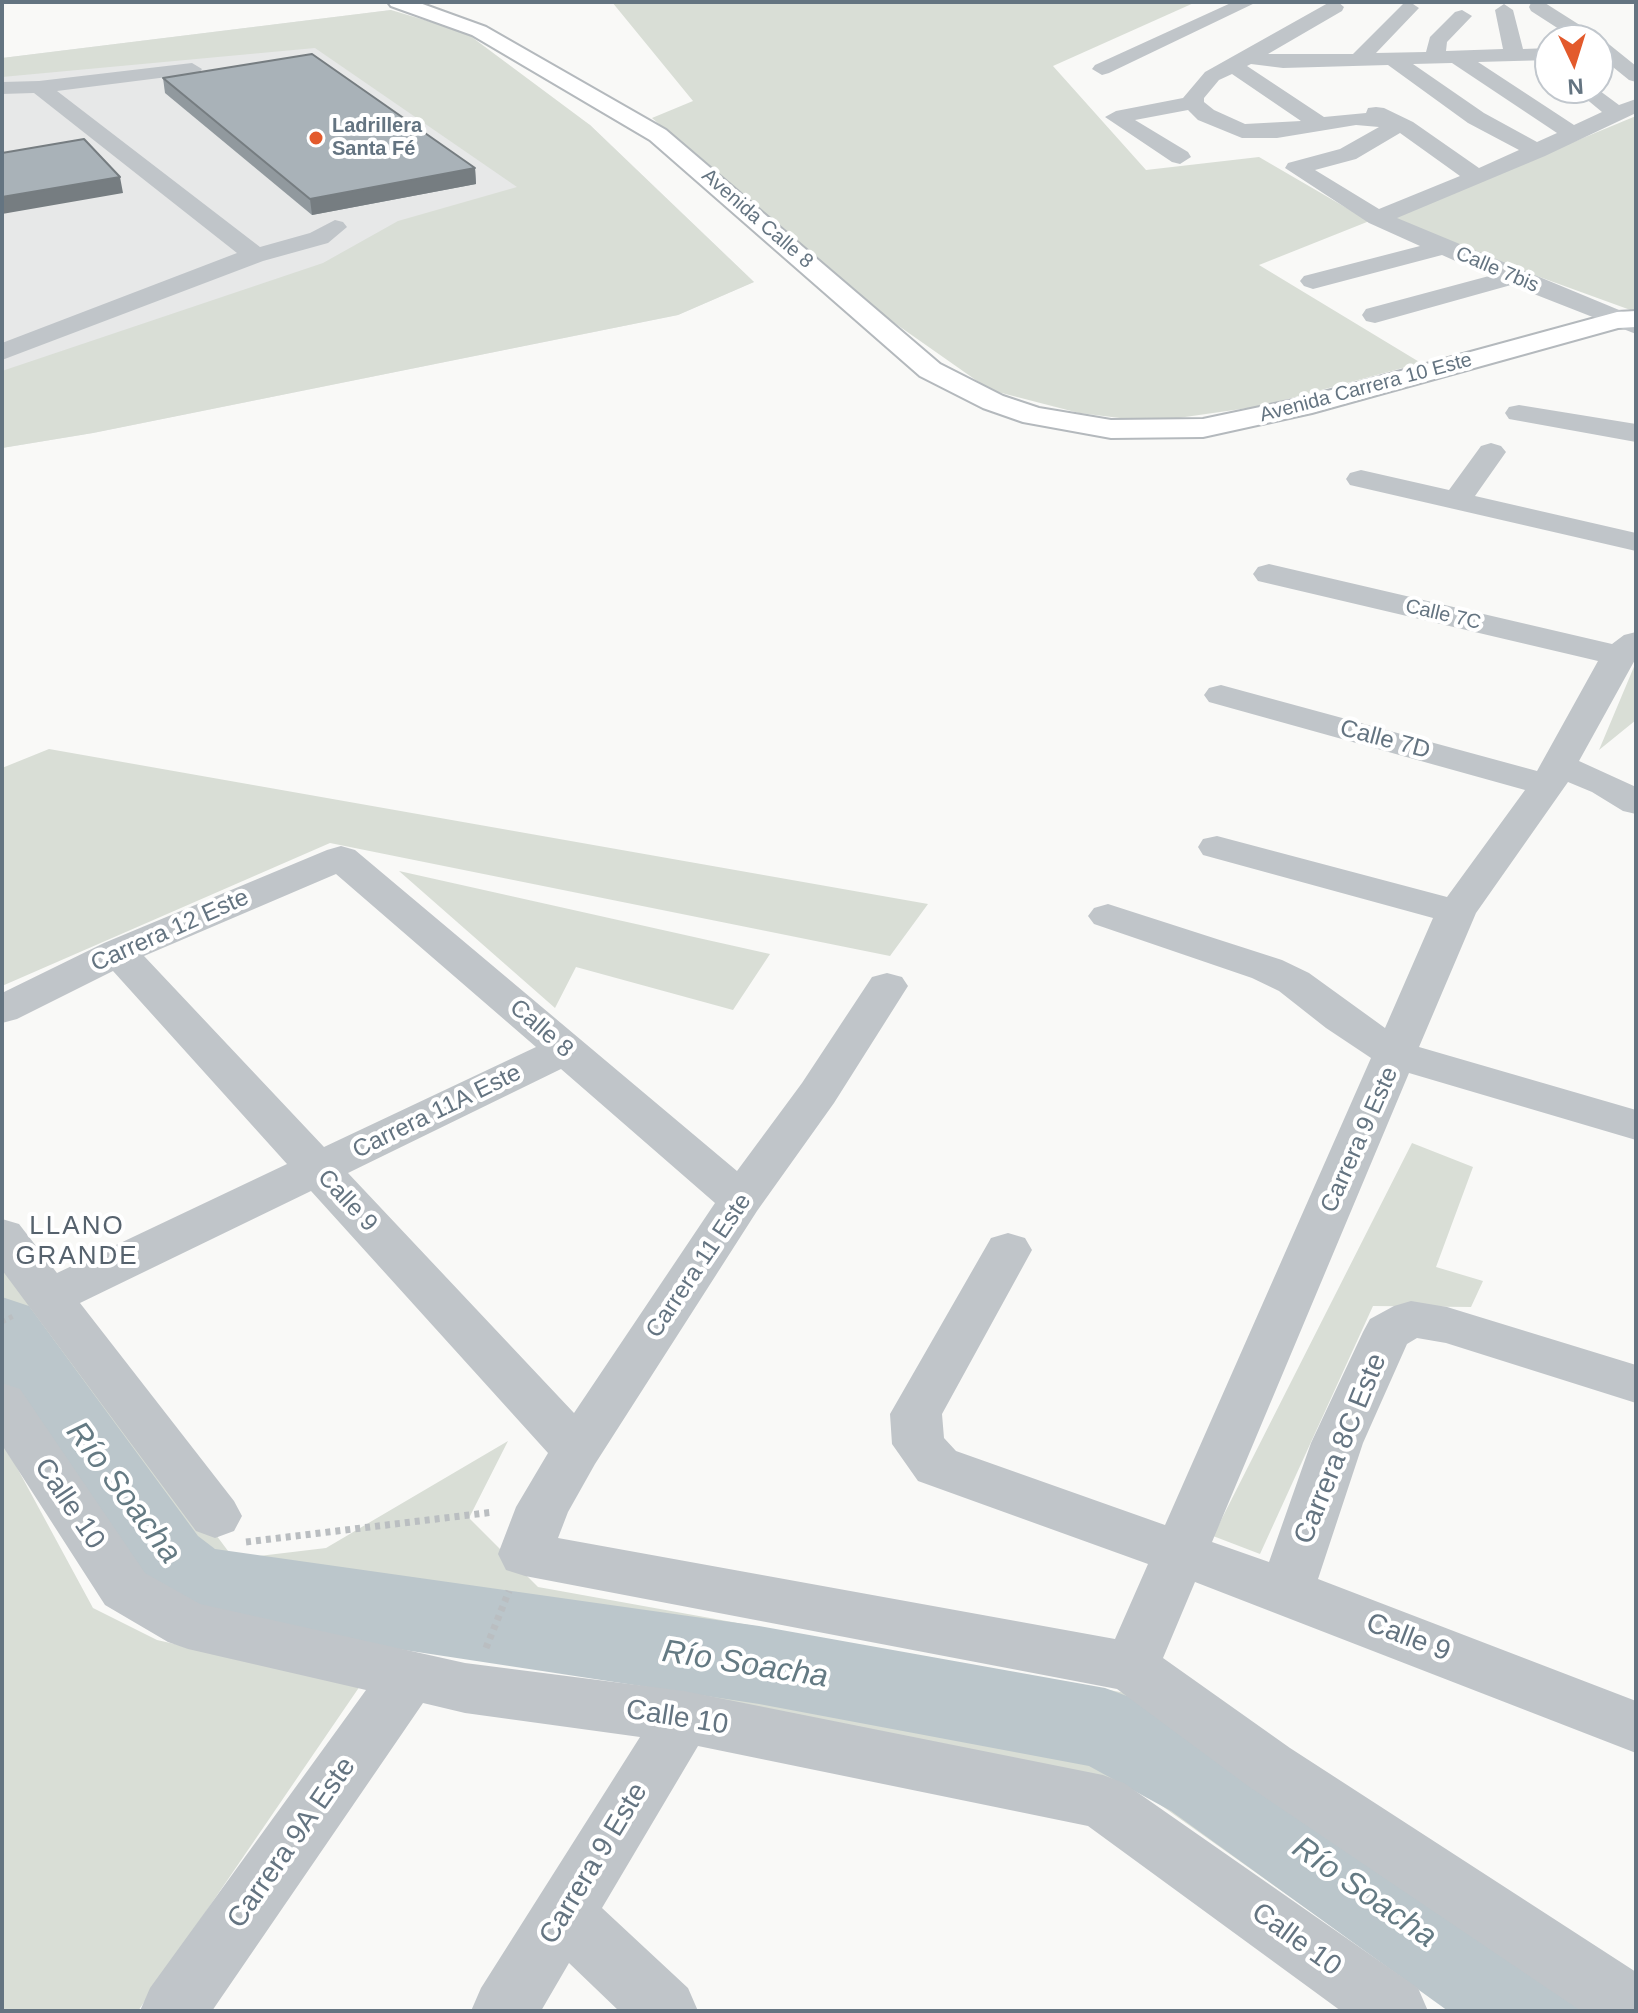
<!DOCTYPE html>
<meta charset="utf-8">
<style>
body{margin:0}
#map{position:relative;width:1638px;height:2013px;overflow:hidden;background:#f9f9f7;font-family:Arial,sans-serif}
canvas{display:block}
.frame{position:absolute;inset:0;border:4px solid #647481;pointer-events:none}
.north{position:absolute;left:1534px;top:24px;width:80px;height:80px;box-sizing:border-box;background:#fff;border:2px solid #c1c7cd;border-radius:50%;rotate:176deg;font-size:22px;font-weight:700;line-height:32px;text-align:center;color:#647481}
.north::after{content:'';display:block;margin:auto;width:28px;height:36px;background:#e35a2c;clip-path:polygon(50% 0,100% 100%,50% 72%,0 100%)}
</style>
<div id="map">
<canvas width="1638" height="2013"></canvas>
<div class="frame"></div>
<div class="north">N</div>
</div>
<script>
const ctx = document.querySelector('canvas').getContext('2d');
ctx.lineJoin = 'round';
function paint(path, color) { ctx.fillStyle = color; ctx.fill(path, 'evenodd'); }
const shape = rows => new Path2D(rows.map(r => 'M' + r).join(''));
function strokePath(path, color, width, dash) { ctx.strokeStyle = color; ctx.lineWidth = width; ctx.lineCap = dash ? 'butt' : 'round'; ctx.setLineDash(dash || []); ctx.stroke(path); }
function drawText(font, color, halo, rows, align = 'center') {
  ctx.font = font + ' Arial,sans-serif'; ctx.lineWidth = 8; ctx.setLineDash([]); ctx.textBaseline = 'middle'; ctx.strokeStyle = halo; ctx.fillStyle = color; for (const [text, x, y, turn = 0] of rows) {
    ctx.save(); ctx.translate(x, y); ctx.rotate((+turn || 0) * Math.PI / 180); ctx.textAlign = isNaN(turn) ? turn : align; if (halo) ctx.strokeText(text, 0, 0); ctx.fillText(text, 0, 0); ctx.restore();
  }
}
paint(shape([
 [391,10,590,125,754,282,678,315,93,433,2,448,2,58]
]), '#e7e8e8');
paint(shape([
 [612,2,1196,2,1053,66,1146,170,1259,157,1357,214,1392,217,1636,116,1636,312,1377,218,1259,265,1421,363,1262,406,1178,418,1128,419,1079,413,990,390,856,296,652,118,693,101],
 [391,10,465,32,590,125,754,282,678,315,93,433,2,448,2,371,323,263,398,221,517,187,315,48,2,77,2,58],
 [1636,662,1636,720,1599,750],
 [49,749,928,904,890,956,330,843,2,986,2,768],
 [399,871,770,954,733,1010,576,967,555,1008],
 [1412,1143,1473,1167,1436,1267,1483,1281,1471,1307,1373,1306,1260,1554,1213,1536],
 [2,1248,234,1559,326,1548,508,1441,469,1518,538,1587,1126,1693,1592,2011,1451,2011,1131,1784,484,1653,222,1605,152,1570,2,1356],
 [2,1440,93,1608,157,1640,360,1686,138,2011,2,2011]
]), '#d9ded6');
paint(shape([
 [2,1297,29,1306,198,1536,215,1549,759,1626,1105,1688,1138,1700,1237,1751,1569,1976,1584,2011,1448,2011,1171,1811,1089,1766,759,1704,194,1618,163,1607,138,1586,2,1387,2,1297]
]), '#bbc6cb');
const major = shape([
 [388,2,417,2,486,27,666,130,940,364,1003,396,1039,408,1111,420,1203,419,1298,399,1617,312,1636,311,1636,327,1618,328,1312,413,1203,437,1111,438,1023,422,983,408,920,376,650,140,472,35,391,6,388,2]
]);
strokePath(major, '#b4b9bd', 4);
strokePath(shape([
 [2,1322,15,1315]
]), '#babec1', 5, [4, 4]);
strokePath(shape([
 [246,1542,494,1512],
 [486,1648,509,1591]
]), '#babec1', 7, [5, 5]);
paint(shape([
 [1233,2,1257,2,1109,73,1102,75,1092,69,1095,65,1233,2],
 [1338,2,1344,7,1342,11,1268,54,1353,54,1403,4,1410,2,1419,8,1376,53,1426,52,1430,37,1455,12,1462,10,1472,16,1447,42,1446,51,1503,49,1495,10,1504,4,1513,10,1523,49,1550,48,1550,60,1478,62,1574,125,1602,112,1573,88,1596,88,1619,105,1636,99,1636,113,1545,156,1397,218,1636,317,1636,334,1511,285,1375,323,1366,321,1362,315,1366,309,1489,276,1442,255,1313,289,1304,286,1300,281,1304,276,1420,246,1369,223,1285,168,1288,163,1340,149,1379,127,1356,125,1277,138,1242,138,1198,120,1188,110,1135,120,1188,152,1191,157,1180,164,1172,162,1105,117,1116,111,1183,98,1205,72,1328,3,1338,2],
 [1452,63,1557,133,1537,142,1484,113,1413,64,1452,63],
 [1251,64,1283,68,1388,65,1468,123,1519,150,1479,168,1413,122,1384,108,1376,107,1368,108,1366,113,1324,117,1247,66,1251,64],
 [1232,74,1301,121,1245,124,1214,110,1204,102,1204,98,1219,80,1232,74],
 [1400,133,1460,176,1379,209,1315,170,1356,159,1400,133],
 [1531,3,1545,3,1605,41,1636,66,1636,82,1629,80,1598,55,1598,40,1576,40,1531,11,1529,7,1531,3],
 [192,63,202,69,199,73,57,91,260,247,310,233,335,220,343,222,347,227,328,243,263,261,2,360,2,343,237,253,34,93,2,94,2,82,39,81,192,63],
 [1519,405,1636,424,1636,442,1509,419,1505,413,1509,407,1519,405],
 [1491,443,1501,446,1506,452,1475,496,1636,533,1636,551,1350,485,1346,479,1350,473,1361,470,1449,490,1481,446,1491,443],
 [1269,564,1612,644,1624,635,1636,632,1636,658,1579,761,1636,787,1636,814,1623,811,1592,792,1568,782,1476,913,1419,1047,1636,1110,1636,1140,1409,1073,1212,1542,1269,1562,1311,1443,1363,1332,1370,1319,1394,1306,1411,1301,1447,1307,1636,1365,1636,1403,1446,1343,1417,1338,1407,1344,1363,1443,1318,1579,1636,1701,1636,1753,1195,1582,1163,1658,1290,1748,1636,1972,1636,2011,1581,2011,1248,1786,1117,1689,525,1576,506,1570,498,1554,516,1507,548,1453,311,1191,80,1303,234,1501,242,1516,234,1531,215,1538,196,1531,2,1270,2,1219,19,1224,57,1273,287,1164,113,971,17,1019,2,1023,2,993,104,943,327,850,341,846,355,850,737,1171,802,1083,872,977,887,973,902,977,908,986,834,1103,757,1211,595,1464,568,1512,558,1538,1115,1639,1148,1564,918,1481,892,1444,890,1414,991,1238,1008,1233,1025,1238,1032,1250,942,1414,944,1438,956,1451,1165,1525,1371,1058,1326,1028,1279,991,1252,978,1094,924,1088,916,1094,908,1108,904,1282,960,1309,973,1385,1028,1433,918,1203,855,1198,847,1203,839,1217,836,1447,897,1525,790,1209,702,1204,695,1209,688,1221,685,1537,771,1598,661,1258,581,1253,574,1258,567,1269,564],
 [336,874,536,1047,324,1147,144,956,336,874],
 [561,1069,715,1203,574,1413,348,1173,561,1069],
 [2,1383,20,1389,145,1573,200,1604,465,1663,684,1691,1103,1775,1124,1783,1418,1988,1428,2011,1341,2011,1088,1826,698,1746,602,1908,688,1988,698,2011,619,2011,569,1963,541,2011,471,2011,481,1988,640,1737,465,1713,423,1703,212,2011,140,2011,150,1988,366,1690,188,1649,168,1642,105,1605,2,1445,2,1383]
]), '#c0c5c9');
paint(major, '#fff');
paint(shape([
 [163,78,475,168,476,184,312,215,165,93]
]), '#91999e');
paint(shape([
 [475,168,476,184,312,215,310,199],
 [120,177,123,193,2,214,2,197]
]), '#767d81');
const building = shape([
 [312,54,475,168,310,199,163,78,312,54],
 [84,139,120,177,2,197,2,153,84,139]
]);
paint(building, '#a9b2b8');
strokePath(building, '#767d81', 2);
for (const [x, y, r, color] of [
 [316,138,8,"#e35a2c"]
]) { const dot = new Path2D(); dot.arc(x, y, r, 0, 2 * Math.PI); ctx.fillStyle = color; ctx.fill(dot); strokePath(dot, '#fff', 3); }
drawText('bold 20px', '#647481', '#fff', [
 ["Ladrillera",332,126],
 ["Santa Fé",332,149]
], 'left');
drawText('20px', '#647481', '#fff', [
 ["Avenida Calle 8",757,219,41],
 ["Calle 7bis",1497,270,23],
 ["Avenida Carrera 10 Este",1366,388,-15],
 ["Calle 7C",1443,615,13]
]);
drawText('24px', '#647481', '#fff', [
 ["Calle 7D",1385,740,15],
 ["Carrera 12 Este",170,931,-24],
 ["Calle 8",541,1029,41],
 ["Carrera 11A Este",437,1112,-26],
 ["Carrera 9 Este",1360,1140,-66],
 ["Calle 9",347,1201,47],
 ["Carrera 11 Este",699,1266,-56]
]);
ctx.letterSpacing = '2px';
drawText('26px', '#56626d', '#fff', [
 ["LLANO",77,1227],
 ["GRANDE",77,1257]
]);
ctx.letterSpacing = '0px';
drawText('28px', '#647481', '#fff', [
 ["Carrera 8C Este",1341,1449,-68],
 ["Calle 10",69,1504,56],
 ["Calle 9",1408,1638,21],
 ["Calle 10",677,1718,9],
 ["Carrera 9A Este",292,1843,-55],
 ["Carrera 9 Este",594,1864,-59],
 ["Calle 10",1296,1940,36]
]);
drawText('italic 32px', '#647a83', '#fff', [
 ["Río Soacha",123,1493,53],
 ["Río Soacha",745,1665,9],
 ["Río Soacha",1364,1893,35]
]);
</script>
